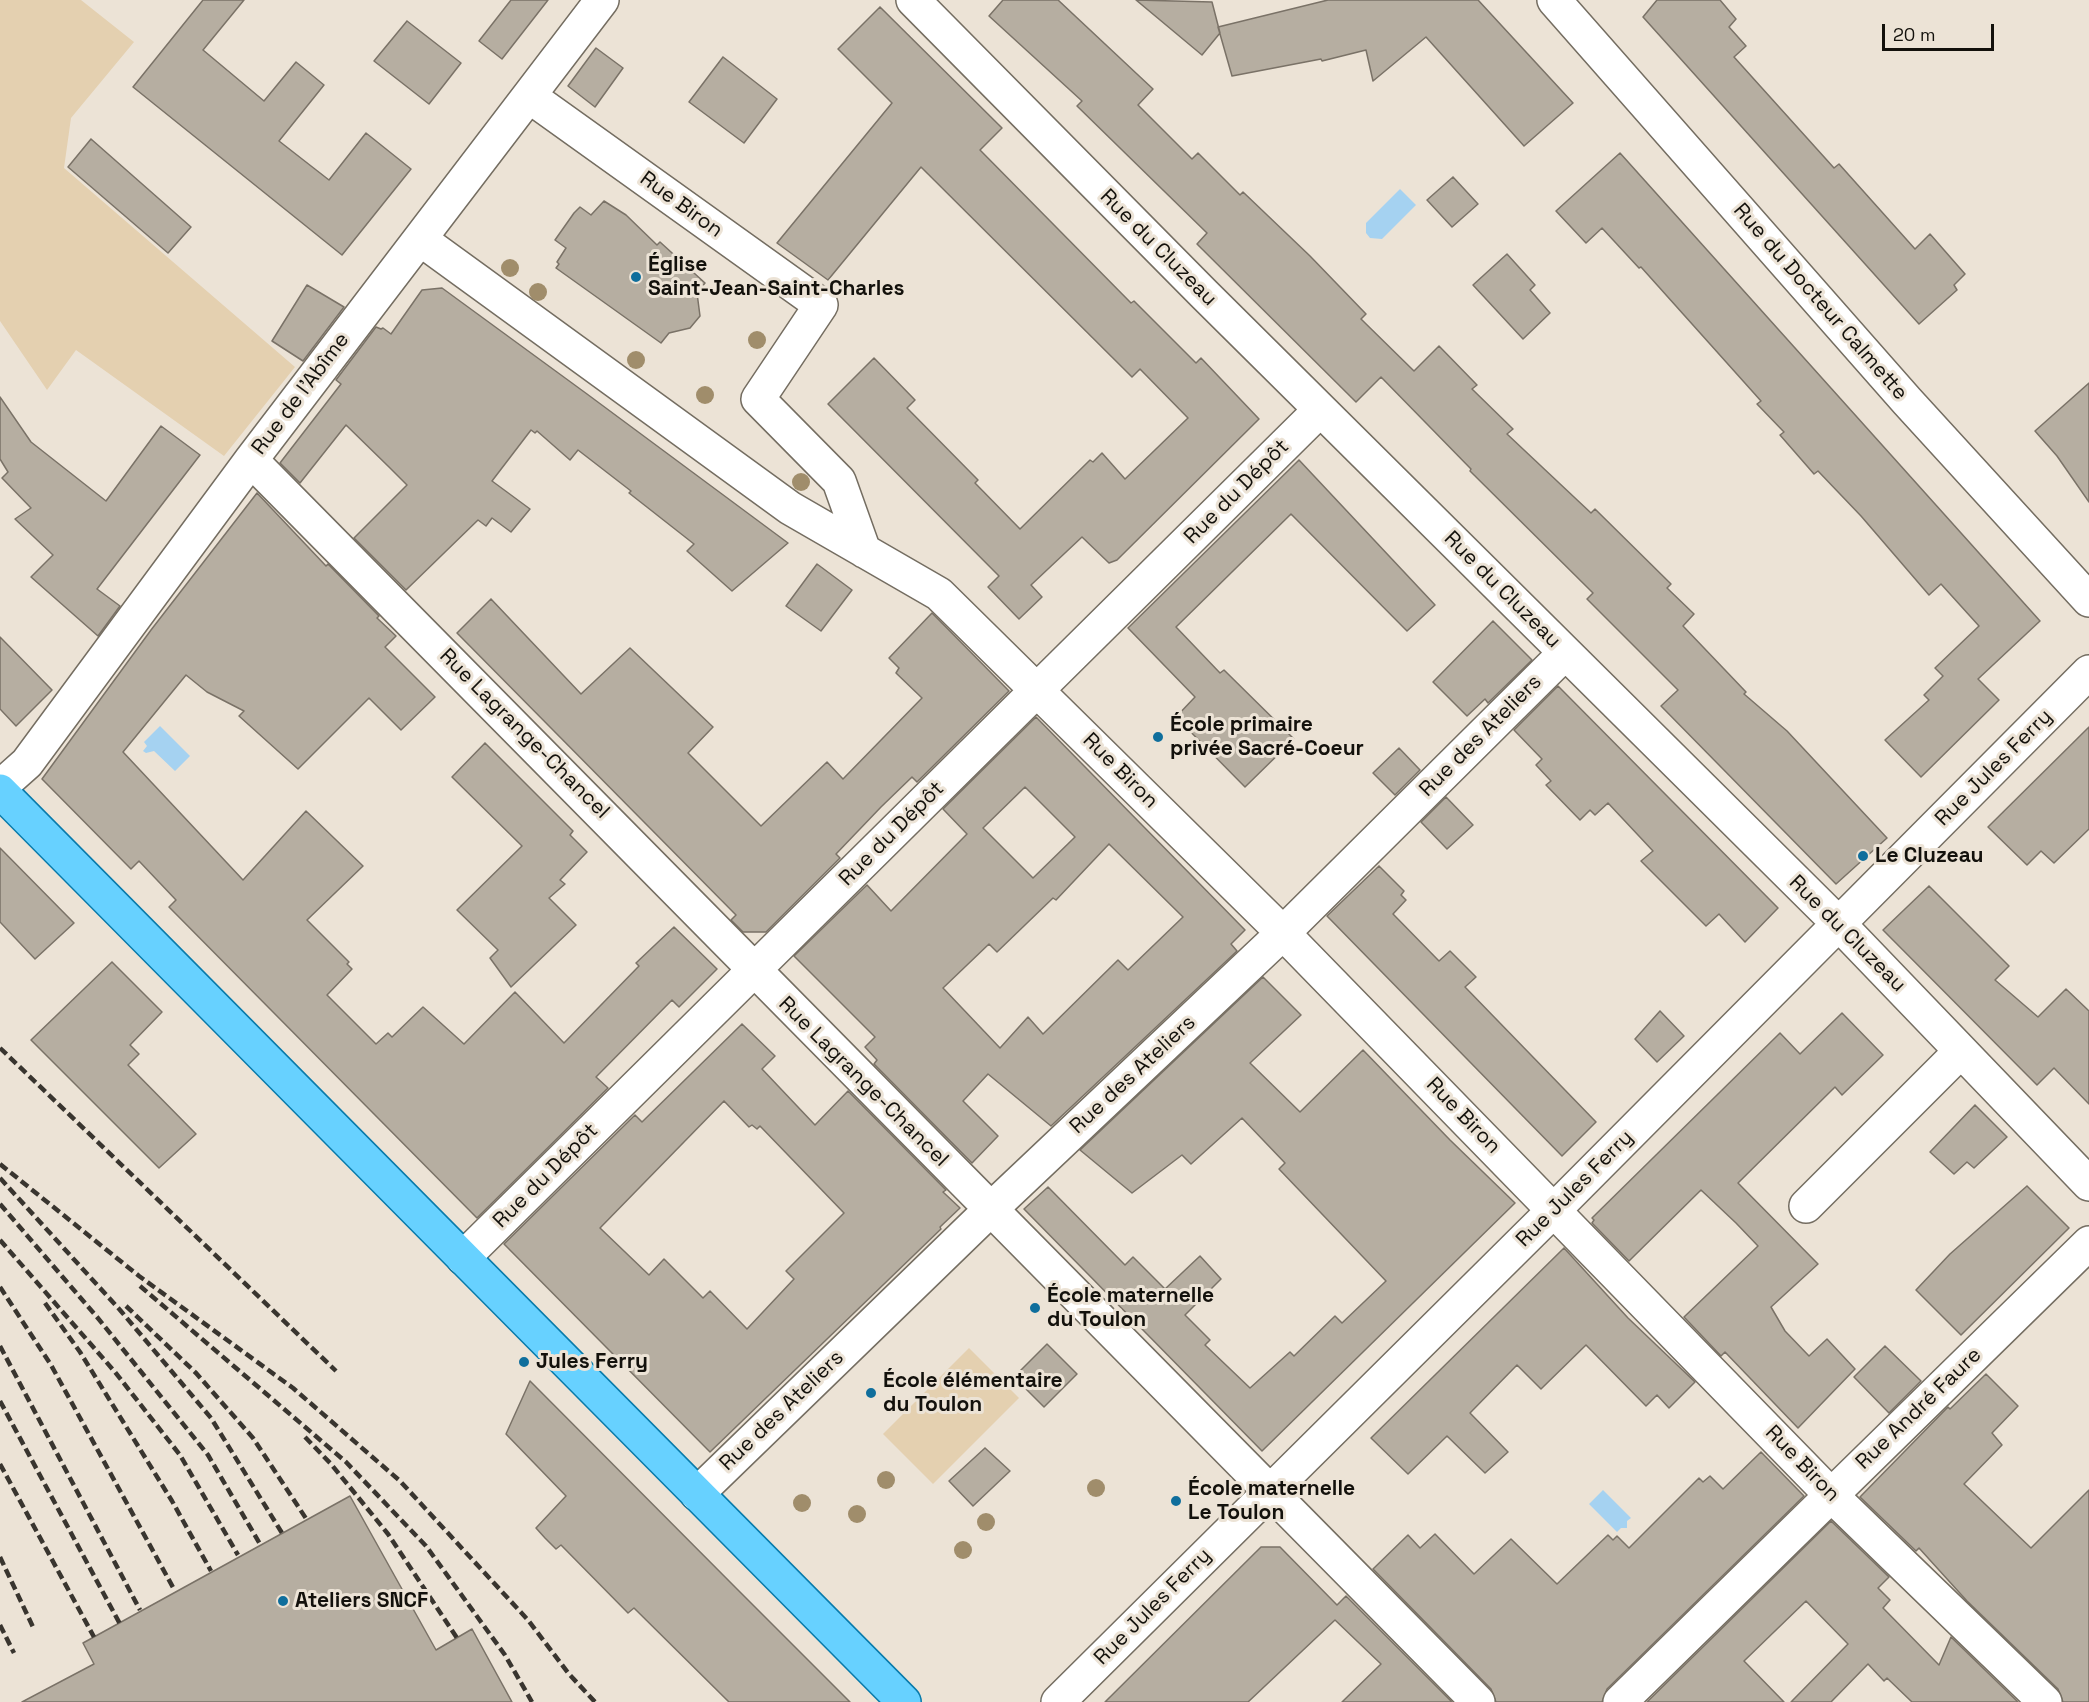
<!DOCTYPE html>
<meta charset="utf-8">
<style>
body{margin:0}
#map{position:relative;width:2089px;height:1702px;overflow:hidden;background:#ece3d6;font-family:"Space Grotesk",sans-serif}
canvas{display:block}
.scale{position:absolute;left:1882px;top:24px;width:112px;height:27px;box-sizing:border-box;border:3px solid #13110c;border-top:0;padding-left:8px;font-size:18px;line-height:21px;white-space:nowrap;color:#13110c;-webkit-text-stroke:4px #ece3d6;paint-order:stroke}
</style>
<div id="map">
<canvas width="2089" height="1702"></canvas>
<div class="scale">20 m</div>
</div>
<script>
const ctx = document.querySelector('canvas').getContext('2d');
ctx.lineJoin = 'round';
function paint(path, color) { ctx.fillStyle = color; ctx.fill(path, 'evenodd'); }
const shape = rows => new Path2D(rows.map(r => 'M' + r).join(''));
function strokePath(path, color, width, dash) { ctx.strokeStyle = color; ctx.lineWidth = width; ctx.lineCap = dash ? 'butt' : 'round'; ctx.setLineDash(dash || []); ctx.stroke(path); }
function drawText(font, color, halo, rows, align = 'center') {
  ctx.font = font + ' "Space Grotesk",sans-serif'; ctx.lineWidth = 6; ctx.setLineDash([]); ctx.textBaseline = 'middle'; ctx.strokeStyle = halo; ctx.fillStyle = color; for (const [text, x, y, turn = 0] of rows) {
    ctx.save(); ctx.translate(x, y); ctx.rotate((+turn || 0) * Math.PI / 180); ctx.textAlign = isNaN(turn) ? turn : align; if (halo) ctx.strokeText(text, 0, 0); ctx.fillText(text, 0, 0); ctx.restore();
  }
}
paint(shape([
 [0,0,81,0,134,42,71,118,64,168,295,367,224,456,76,350,47,390,0,321],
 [969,1348,1019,1398,933,1484,883,1434]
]), '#e4d0b0');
paint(shape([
 [1400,189,1416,205,1382,239,1370,238,1366,233,1366,223],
 [160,726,190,756,175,771,154,751,146,753,143,751,147,746,144,742],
 [1603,1490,1631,1518,1627,1521,1627,1528,1621,1528,1617,1532,1589,1504]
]), '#a5d2f1');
const building = shape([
 [203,0,244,0,203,50,264,101,296,62,324,85,279,141,329,180,366,133,411,169,342,255,133,87,203,0],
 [511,0,548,0,502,59,479,41,511,0],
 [1003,0,1058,0,1153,89,1138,105,1192,159,1198,153,1240,195,1243,192,1310,256,1366,314,1361,319,1414,371,1439,346,1477,385,1472,389,1513,429,1507,434,1591,513,1595,509,1671,584,1667,588,1694,614,1683,626,1746,692,1744,694,1787,731,1887,838,1836,884,1661,706,1678,690,1587,599,1593,593,1470,471,1471,469,1381,377,1356,402,1197,244,1207,233,1077,106,1082,101,989,16,1003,0],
 [1136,0,1212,2,1220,33,1202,55,1136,0],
 [1328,0,1478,0,1573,103,1524,146,1426,37,1373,81,1366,50,1322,61,1321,59,1232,76,1218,27,1328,0],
 [1657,0,1720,0,1736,19,1729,27,1746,46,1734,57,1834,168,1839,164,1915,249,1930,234,1965,274,1954,285,1957,290,1919,324,1643,17,1657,0],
 [880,7,1002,128,980,150,1131,303,1134,301,1196,363,1201,358,1259,419,1117,560,1109,563,1082,537,1031,585,1042,597,1019,619,988,587,999,576,828,404,874,358,915,400,907,408,978,480,975,483,1020,529,1090,460,1093,462,1102,453,1125,479,1188,418,1140,369,1132,377,921,167,828,280,777,243,892,103,838,49,880,7],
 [407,21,461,63,429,104,374,61,407,21],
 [596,48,623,68,595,107,568,86,596,48],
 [723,57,777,99,744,143,689,102,723,57],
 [91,139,191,227,168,253,68,167,91,139],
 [1620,153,2040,621,1978,679,1999,700,1921,777,1885,740,1929,700,1924,695,1943,676,1935,668,1979,626,1941,584,1929,595,1861,516,1818,471,1814,474,1780,435,1784,432,1757,404,1761,401,1641,267,1639,268,1602,228,1586,243,1556,211,1620,153],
 [1453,177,1478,204,1452,227,1427,200,1453,177],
 [604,201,626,215,657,245,660,242,705,283,697,293,700,316,690,328,669,333,661,343,556,268,559,264,557,262,566,248,555,240,574,213,580,207,591,215,604,201],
 [1507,254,1535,285,1530,290,1550,313,1523,339,1473,285,1507,254],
 [307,285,344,307,303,361,272,341,307,285],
 [442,288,587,394,788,543,732,591,687,551,694,544,629,493,631,491,578,450,570,460,537,431,535,433,531,430,492,481,530,509,511,532,492,518,486,526,478,520,406,590,354,538,407,485,389,467,346,425,300,483,280,463,341,384,336,380,376,327,381,329,383,328,391,334,422,290,442,288],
 [2089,383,2089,502,2057,456,2035,431,2089,383],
 [0,397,31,442,106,501,161,426,200,455,97,589,120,606,98,636,31,577,53,555,15,519,31,508,2,478,8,472,0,459,0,397],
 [1299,460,1435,605,1407,631,1291,514,1176,627,1220,673,1224,670,1294,739,1245,787,1176,717,1195,697,1128,628,1299,460],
 [257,493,326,566,328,564,379,616,377,618,396,636,385,647,435,697,401,730,369,698,298,769,239,716,244,711,207,692,186,675,123,752,243,880,306,811,363,866,307,920,349,962,347,964,352,969,327,995,376,1044,388,1033,392,1037,423,1007,464,1044,515,992,564,1043,639,966,636,963,674,927,717,969,679,1007,672,1000,596,1077,608,1088,477,1218,169,907,176,900,139,861,131,869,42,779,151,630,257,493],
 [817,564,852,590,821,631,786,606,817,564],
 [491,599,581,694,630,648,713,727,688,753,761,826,827,762,843,779,922,698,896,673,899,668,889,658,932,613,1009,691,917,782,912,777,881,807,836,854,840,858,766,932,743,932,731,920,736,915,457,633,491,599],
 [1493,621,1532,660,1488,703,1485,699,1467,716,1433,682,1493,621],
 [0,637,52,690,16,726,0,709,0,637],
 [1558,686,1778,908,1745,942,1719,914,1706,926,1641,861,1653,851,1608,803,1595,815,1590,810,1580,820,1546,785,1551,781,1536,765,1542,759,1514,730,1558,686],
 [1036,717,1245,930,1231,944,1237,951,1051,1126,988,1074,963,1101,998,1136,972,1163,874,1064,877,1060,865,1047,875,1037,794,956,867,885,891,911,967,834,943,809,1036,717],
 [1025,787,1075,837,1033,878,983,828,1025,787],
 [1109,844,1183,917,1128,970,1118,960,1043,1034,1028,1017,1000,1048,943,988,989,944,997,952,1053,898,1056,900,1109,844],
 [2089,727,2089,829,2054,863,2041,851,2027,865,1988,827,2089,727],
 [485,743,573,831,570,835,587,852,560,880,565,884,549,898,576,925,511,987,490,958,498,950,457,910,522,846,452,777,485,743],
 [1399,748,1420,770,1395,795,1373,773,1399,748],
 [1446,797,1473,825,1447,849,1421,822,1446,797],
 [0,848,74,923,35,959,0,922,0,848],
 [1379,866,1404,891,1401,895,1406,900,1393,914,1439,961,1450,951,1476,977,1465,987,1596,1122,1562,1156,1327,916,1379,866],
 [1929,886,2009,966,1995,980,2038,1017,2066,989,2089,1011,2089,1104,2054,1068,2037,1085,1883,930,1929,886],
 [112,962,162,1012,130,1045,139,1054,128,1065,196,1134,159,1168,31,1040,112,962],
 [1263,977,1301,1015,1250,1063,1300,1112,1363,1050,1450,1140,1515,1203,1262,1451,1024,1209,1048,1187,1125,1265,1133,1257,1165,1289,1200,1256,1221,1279,1185,1315,1210,1340,1205,1345,1250,1388,1290,1352,1294,1356,1335,1316,1342,1323,1386,1281,1279,1169,1285,1163,1242,1118,1191,1164,1182,1155,1132,1193,1080,1150,1263,977],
 [1660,1011,1684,1036,1657,1062,1635,1039,1660,1011],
 [1842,1013,1883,1055,1842,1095,1835,1087,1738,1183,1818,1264,1771,1307,1785,1331,1809,1356,1827,1339,1855,1369,1798,1428,1725,1352,1721,1356,1684,1317,1758,1246,1736,1223,1701,1190,1629,1261,1592,1223,1594,1220,1592,1218,1780,1033,1800,1054,1842,1013],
 [742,1024,775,1056,762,1069,815,1125,848,1091,946,1190,943,1192,960,1208,940,1227,941,1229,710,1452,504,1244,635,1115,642,1122,742,1024],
 [724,1101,749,1127,752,1125,757,1129,760,1126,844,1213,786,1271,794,1279,747,1329,710,1291,703,1298,664,1259,649,1275,600,1228,724,1101],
 [1975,1105,2007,1137,1974,1168,1967,1162,1954,1174,1930,1152,1975,1105],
 [2027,1186,2069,1228,1961,1335,1916,1290,1950,1254,2027,1186],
 [1564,1248,1628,1318,1695,1382,1669,1408,1657,1395,1646,1406,1586,1345,1541,1389,1517,1365,1470,1413,1508,1452,1485,1473,1447,1436,1408,1474,1371,1438,1564,1248],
 [1047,1344,1077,1374,1044,1407,1014,1377,1047,1344],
 [1885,1346,1921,1381,1889,1413,1854,1377,1885,1346],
 [1986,1374,2018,1406,1992,1433,2002,1445,1964,1484,2031,1548,2089,1490,2089,1702,2063,1702,2058,1689,1967,1601,1919,1548,1916,1551,1860,1497,1948,1407,1950,1409,1986,1374],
 [530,1381,735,1587,850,1702,729,1702,634,1608,628,1613,561,1545,556,1549,545,1538,536,1528,566,1496,506,1434,530,1381],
 [985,1448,1010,1471,973,1506,949,1481,985,1448],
 [1761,1452,1804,1496,1607,1689,1602,1702,1496,1702,1491,1689,1373,1569,1408,1535,1420,1548,1435,1534,1474,1574,1511,1539,1557,1584,1608,1535,1613,1540,1617,1536,1629,1548,1699,1478,1703,1482,1710,1476,1723,1489,1761,1452],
 [350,1496,436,1650,472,1629,512,1702,22,1702,94,1664,83,1643,350,1496],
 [1831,1521,1889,1577,1878,1588,1890,1600,1883,1608,1939,1665,1951,1637,2018,1702,1912,1702,1887,1678,1884,1681,1868,1664,1831,1702,1791,1702,1848,1644,1806,1601,1744,1661,1784,1702,1647,1702,1831,1521],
 [1261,1547,1280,1547,1337,1605,1346,1596,1452,1702,1342,1702,1381,1664,1335,1620,1248,1702,1105,1702,1261,1547]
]);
paint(building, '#b6aea1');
strokePath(building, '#7a7267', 1.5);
const minor = shape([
 [913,0,1204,294,1839,924,2089,1184],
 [1554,0,1907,401,2089,600],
 [529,96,821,305,758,399,839,481,864,551],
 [420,239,790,508,939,594,1283,933,1831,1495,2045,1702],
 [251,460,1478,1702],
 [0,787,27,763,251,460,602,0],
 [1806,1206,1961,1051],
 [463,1258,1320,410],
 [697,1494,990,1210,1283,933,1565,653],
 [1058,1702,1554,1210,2089,672],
 [1620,1702,2089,1243]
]);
const major = shape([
 [0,791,904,1702]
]);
strokePath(minor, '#746d61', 36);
strokePath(major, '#087aaa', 36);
strokePath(minor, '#fff', 33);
strokePath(major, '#67d1ff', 33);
strokePath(shape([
 [0,1048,336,1371],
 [0,1164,139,1276,293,1388,400,1481,528,1620,569,1674,595,1702],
 [0,1178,120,1310,211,1418,282,1533],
 [0,1204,97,1317,208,1455,260,1544],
 [0,1240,115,1372,180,1455,238,1555],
 [140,1286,346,1462,426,1546,505,1655,532,1702],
 [0,1287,51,1365,175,1591],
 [45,1303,80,1352,172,1501,211,1571],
 [126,1306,196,1373,253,1438,307,1520],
 [0,1346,140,1610],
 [0,1401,120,1624],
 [305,1437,331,1464,388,1534,457,1638],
 [0,1464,94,1637],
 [0,1557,33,1627],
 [0,1625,14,1653]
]), '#39352f', 4.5, [9, 4.5]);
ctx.fillStyle = '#a08d6b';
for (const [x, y] of [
 [510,268],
 [538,292],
 [757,340],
 [636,360],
 [705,395],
 [801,482],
 [886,1480],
 [1096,1488],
 [802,1503],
 [857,1514],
 [986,1522],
 [963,1550]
]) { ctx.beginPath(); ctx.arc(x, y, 9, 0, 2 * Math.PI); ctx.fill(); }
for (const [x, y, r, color] of [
 [636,277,6,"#0f6e9c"],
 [1158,737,6,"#0f6e9c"],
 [1863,856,6,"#0f6e9c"],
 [1035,1308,6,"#0f6e9c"],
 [524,1362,6,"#0f6e9c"],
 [871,1393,6,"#0f6e9c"],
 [1176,1501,6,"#0f6e9c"],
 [283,1601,6,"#0f6e9c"]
]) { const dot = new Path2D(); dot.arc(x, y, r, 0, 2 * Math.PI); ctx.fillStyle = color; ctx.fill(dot); strokePath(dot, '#ece3d6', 2); }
drawText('21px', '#13110c', '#ece3d6', [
 ["Rue Biron",681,205,36],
 ["Rue du Cluzeau",1158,248,45],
 ["Rue du Docteur Calmette",1820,302,49],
 ["Rue de l'Abîme",301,394,-53],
 ["Rue du Dépôt",1237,492,-45],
 ["Rue du Cluzeau",1502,590,45],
 ["Rue Lagrange-Chancel",524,734,45],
 ["Rue des Ateliers",1481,736,-45],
 ["Rue Jules Ferry",1994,768,-45],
 ["Rue Biron",1120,771,45],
 ["Rue du Dépôt",892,834,-45],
 ["Rue du Cluzeau",1847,934,45],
 ["Rue des Ateliers",1133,1075,-43],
 ["Rue Lagrange-Chancel",863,1082,45],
 ["Rue Biron",1463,1116,46],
 ["Rue du Dépôt",546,1176,-45],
 ["Rue Jules Ferry",1575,1189,-45],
 ["Rue André Faure",1919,1409,-44],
 ["Rue des Ateliers",782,1411,-44],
 ["Rue Biron",1802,1464,46],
 ["Rue Jules Ferry",1153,1607,-45]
]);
drawText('bold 21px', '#13110c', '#ece3d6', [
 ["Église",648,265],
 ["Saint-Jean-Saint-Charles",648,289],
 ["École primaire",1170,725],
 ["privée Sacré-Coeur",1170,749],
 ["Le Cluzeau",1875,856],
 ["École maternelle",1047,1296],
 ["du Toulon",1047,1320],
 ["Jules Ferry",536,1362],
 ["École élémentaire",883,1381],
 ["du Toulon",883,1405],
 ["École maternelle",1188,1489],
 ["Le Toulon",1188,1513],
 ["Ateliers SNCF",295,1601]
], 'left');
</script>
